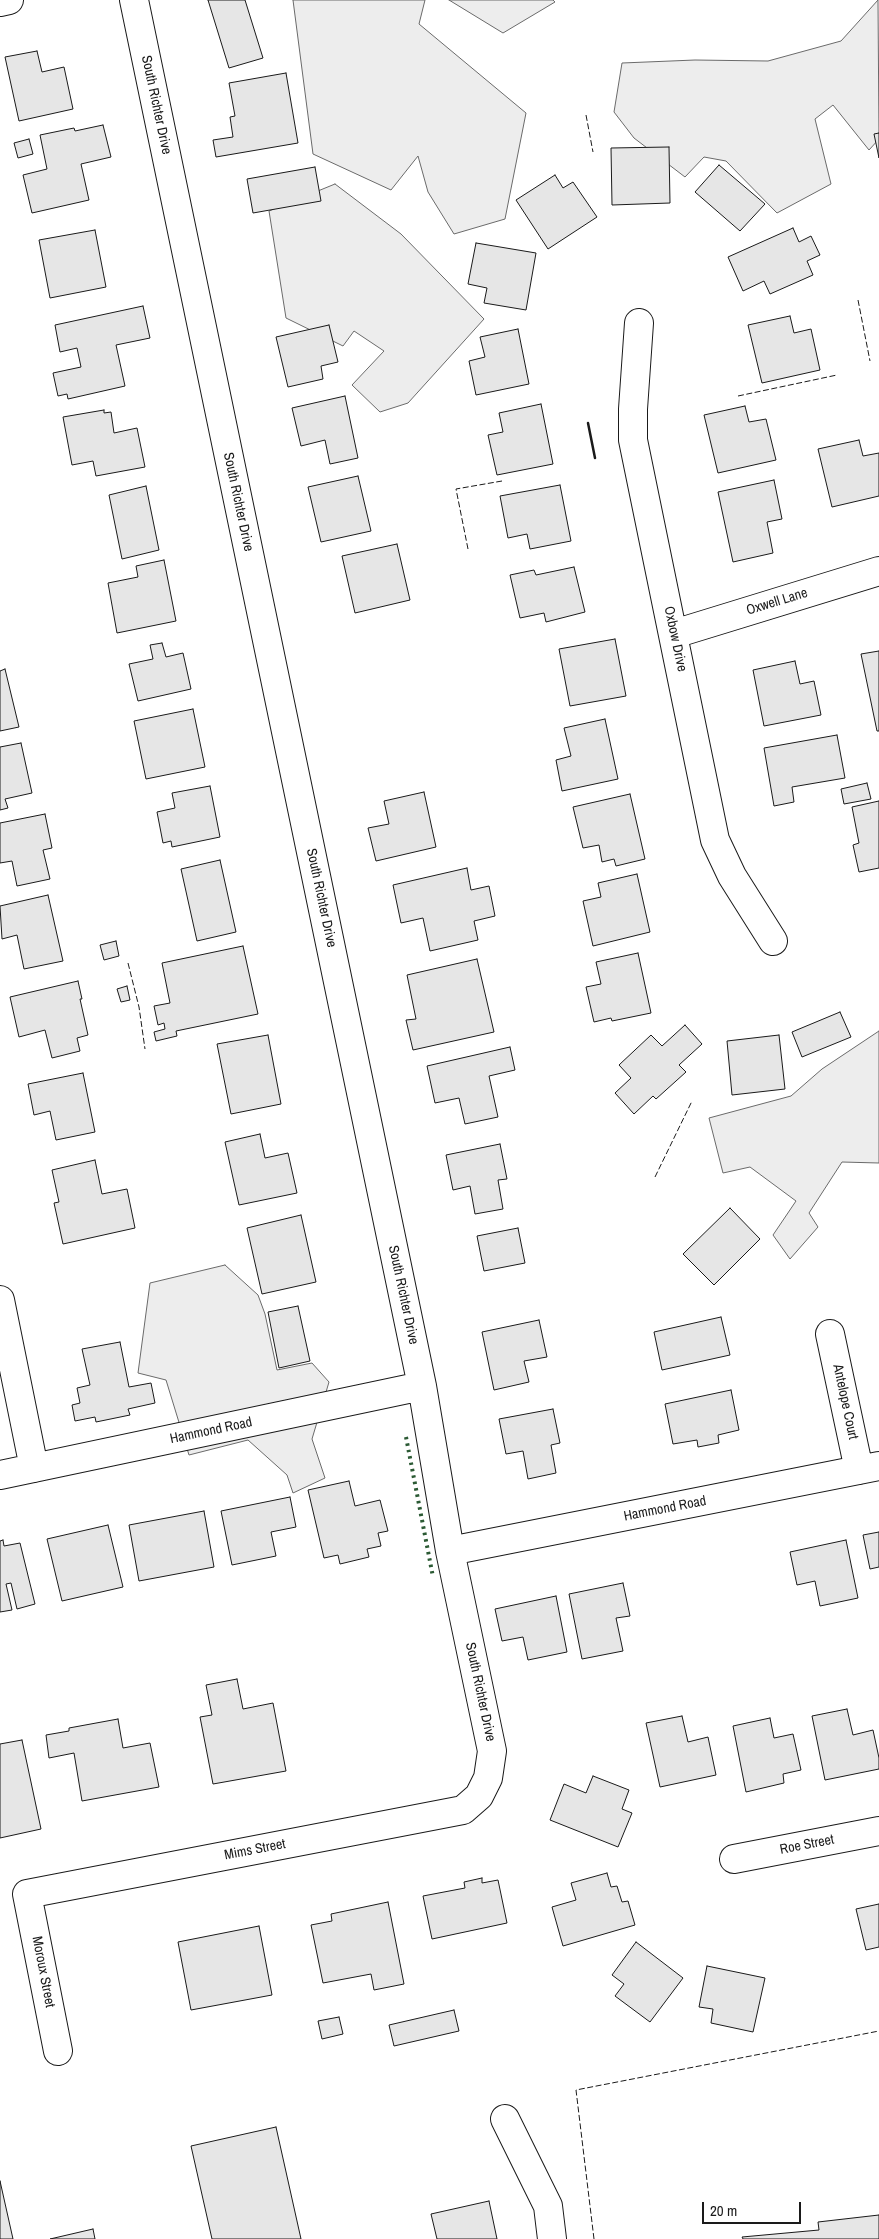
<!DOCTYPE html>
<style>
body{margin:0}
#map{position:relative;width:879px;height:2239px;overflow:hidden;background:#fff;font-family:"Archivo Narrow",sans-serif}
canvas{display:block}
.scale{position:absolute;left:702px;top:2202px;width:99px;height:22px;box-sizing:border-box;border:2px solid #1a1a1a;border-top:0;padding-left:6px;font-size:15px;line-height:18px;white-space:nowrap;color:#1a1a1a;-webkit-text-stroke:4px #fff;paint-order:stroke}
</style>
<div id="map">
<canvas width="879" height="2239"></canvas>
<div class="scale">20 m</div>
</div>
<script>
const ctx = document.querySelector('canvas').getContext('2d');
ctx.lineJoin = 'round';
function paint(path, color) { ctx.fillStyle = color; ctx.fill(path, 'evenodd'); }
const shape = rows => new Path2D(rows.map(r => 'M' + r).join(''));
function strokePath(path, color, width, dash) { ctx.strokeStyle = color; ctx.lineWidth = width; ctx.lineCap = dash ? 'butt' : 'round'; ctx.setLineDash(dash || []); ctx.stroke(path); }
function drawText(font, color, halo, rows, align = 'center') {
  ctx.font = font + ' "Archivo Narrow",sans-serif'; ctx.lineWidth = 4; ctx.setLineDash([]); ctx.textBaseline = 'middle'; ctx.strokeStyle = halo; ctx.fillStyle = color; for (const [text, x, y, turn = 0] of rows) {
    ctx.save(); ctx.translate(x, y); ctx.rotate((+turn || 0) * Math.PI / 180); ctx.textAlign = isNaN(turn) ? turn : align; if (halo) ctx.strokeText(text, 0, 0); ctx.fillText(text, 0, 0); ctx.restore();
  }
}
const built = shape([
 [293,0,425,0,419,24,526,113,505,219,454,234,428,192,418,156,391,190,313,154,293,0],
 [449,0,553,0,555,2,503,33,449,0],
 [878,0,879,139,869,150,833,105,815,119,831,184,777,213,726,161,704,157,685,177,634,138,614,112,622,63,695,60,768,61,841,41,878,0],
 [335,184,401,234,484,319,408,403,380,412,352,385,384,351,354,331,343,346,286,318,269,211,335,184],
 [879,1031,879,1163,842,1162,809,1213,818,1227,790,1259,773,1235,796,1201,750,1167,723,1173,709,1118,791,1096,822,1069,879,1031],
 [225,1265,258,1295,265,1314,277,1370,312,1363,329,1382,312,1439,325,1478,293,1493,287,1475,248,1440,189,1455,166,1380,138,1373,150,1283,225,1265]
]);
paint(built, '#ededed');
strokePath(built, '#6a6a6a', 1);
const building = shape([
 [208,0,245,0,263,58,229,68,208,0],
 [37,51,42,72,64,67,73,109,19,121,5,57,37,51],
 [286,73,298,143,216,157,213,140,233,137,230,117,235,116,229,83,286,73],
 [103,125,111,157,81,164,89,200,32,213,23,175,47,169,40,135,74,128,75,131,103,125],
 [879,133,879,158,874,134,879,133],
 [29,139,33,154,18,158,14,143,29,139],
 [669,147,670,203,612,205,611,148,669,147],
 [719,165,765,204,740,231,695,192,719,165],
 [315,167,321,201,253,213,247,179,315,167],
 [555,175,563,188,573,182,597,217,548,249,516,200,555,175],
 [793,228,799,242,811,236,820,255,807,261,813,275,770,294,764,281,743,291,728,257,793,228],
 [95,230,106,287,50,298,39,240,95,230],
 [476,243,536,253,526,310,484,303,487,288,468,284,476,243],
 [143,306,150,338,116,345,125,386,68,399,67,394,58,396,53,373,81,367,77,348,60,352,55,325,143,306],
 [790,316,794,333,811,329,820,370,762,383,748,325,790,316],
 [329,325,338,362,321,366,323,379,288,387,276,337,329,325],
 [518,329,529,384,476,395,469,361,485,357,480,337,518,329],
 [345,396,358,458,330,464,325,440,301,446,292,408,345,396],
 [541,404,553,464,497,475,488,435,503,432,499,413,541,404],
 [745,406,749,422,766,419,776,460,718,473,704,415,745,406],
 [104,410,104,413,111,412,114,433,137,428,145,467,96,476,93,461,72,465,63,417,104,410],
 [859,440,863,456,879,453,879,496,832,507,818,449,859,440],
 [358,476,371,531,321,542,308,487,358,476],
 [774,480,782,519,767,522,773,553,733,562,718,492,774,480],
 [560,485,571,541,530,549,527,534,508,538,500,496,560,485],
 [146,486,159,550,122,559,109,495,146,486],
 [397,544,410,600,355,613,342,556,397,544],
 [164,560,176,621,117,633,108,583,138,577,136,566,164,560],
 [574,567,585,612,546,622,544,613,520,618,510,575,534,570,536,575,574,567],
 [615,639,626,696,570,706,559,649,615,639],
 [162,643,166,657,183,653,191,689,138,701,129,664,153,659,150,645,162,643],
 [879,651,879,731,877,731,861,654,879,651],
 [795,661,800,684,814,681,821,715,764,726,753,670,795,661],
 [5,669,19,727,0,731,0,671,5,669],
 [193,709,205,767,146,779,134,721,193,709],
 [605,719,618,779,562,791,556,760,571,756,564,728,605,719],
 [837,735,845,778,792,787,794,802,774,806,764,748,837,735],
 [21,743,32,793,5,799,8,808,0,810,0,747,21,743],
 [867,783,871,799,844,804,841,789,867,783],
 [210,786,220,837,172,847,171,841,163,843,157,812,175,808,172,793,210,786],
 [424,792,436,847,376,861,368,828,389,824,384,801,424,792],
 [630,794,645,859,616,866,614,859,602,862,599,845,583,848,573,807,630,794],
 [879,801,879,868,859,872,853,845,859,843,852,807,879,801],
 [45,814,52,848,43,850,50,879,17,886,12,861,0,863,0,823,45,814],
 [220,860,236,932,197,941,181,869,220,860],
 [467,868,471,890,489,886,495,916,474,921,478,940,430,951,423,918,401,923,393,885,467,868],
 [637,874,650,932,593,946,583,901,601,897,598,883,637,874],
 [48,895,63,961,24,969,17,935,2,939,0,906,48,895],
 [116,941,119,956,104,960,100,945,116,941],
 [243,946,258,1014,176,1031,177,1036,156,1041,154,1032,165,1029,164,1023,158,1025,154,1006,170,1003,162,963,243,946],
 [638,953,651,1013,612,1021,611,1018,594,1022,586,987,601,984,596,962,638,953],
 [477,959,494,1032,413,1050,406,1020,416,1019,407,975,477,959],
 [78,981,82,999,80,999,88,1035,77,1038,80,1051,52,1058,45,1030,19,1037,10,997,78,981],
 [127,986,130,1000,121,1002,117,989,127,986],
 [840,1012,851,1037,802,1057,792,1032,840,1012],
 [685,1025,702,1044,679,1065,686,1072,656,1099,653,1096,634,1114,615,1093,631,1078,619,1065,651,1035,662,1046,685,1025],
 [268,1035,281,1104,231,1114,217,1044,268,1035],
 [779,1035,785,1089,732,1095,727,1041,779,1035],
 [510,1047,515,1070,489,1076,498,1117,465,1124,459,1098,435,1103,427,1066,510,1047],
 [83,1073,95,1132,56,1140,50,1111,34,1115,28,1084,83,1073],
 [260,1134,265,1158,288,1153,297,1193,239,1205,225,1142,260,1134],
 [500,1144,507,1179,498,1180,503,1209,475,1214,470,1186,453,1190,446,1155,500,1144],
 [95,1160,102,1194,127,1189,135,1228,63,1244,54,1203,59,1202,52,1170,95,1160],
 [730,1208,760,1239,714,1285,683,1254,730,1208],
 [301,1215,316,1282,262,1294,247,1228,301,1215],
 [518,1228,525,1263,484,1271,477,1236,518,1228],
 [298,1306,310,1361,279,1368,268,1312,298,1306],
 [721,1317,730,1355,662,1370,654,1332,721,1317],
 [539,1320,547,1357,524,1361,529,1382,494,1390,482,1332,539,1320],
 [120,1342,129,1387,151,1383,155,1403,128,1409,130,1415,96,1422,95,1417,75,1421,72,1405,80,1403,77,1388,90,1385,82,1349,120,1342],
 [731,1390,739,1430,718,1435,719,1443,698,1447,697,1440,673,1444,665,1404,731,1390],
 [553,1409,560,1443,551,1445,556,1473,528,1479,523,1451,506,1454,499,1419,553,1409],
 [349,1481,355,1506,380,1500,388,1531,378,1533,381,1546,367,1549,369,1557,340,1564,338,1555,324,1558,308,1490,349,1481],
 [290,1497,296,1527,271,1532,276,1556,232,1565,221,1511,290,1497],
 [204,1511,214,1567,139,1581,129,1525,204,1511],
 [108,1525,123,1587,62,1601,47,1539,108,1525],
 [879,1532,879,1567,870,1569,863,1535,879,1532],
 [3,1540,4,1546,20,1543,35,1604,17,1609,11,1583,6,1584,12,1610,0,1612,0,1541,3,1540],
 [846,1540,858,1598,820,1606,815,1581,797,1585,790,1552,846,1540],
 [623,1583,630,1616,616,1618,623,1651,582,1659,569,1594,623,1583],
 [556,1596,567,1652,528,1660,523,1637,502,1641,495,1609,556,1596],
 [237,1679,243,1709,273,1703,286,1771,213,1784,200,1717,212,1715,206,1685,237,1679],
 [847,1709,853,1735,873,1730,879,1758,879,1769,825,1780,812,1716,847,1709],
 [682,1716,688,1742,708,1737,716,1775,660,1787,646,1723,682,1716],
 [770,1718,774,1738,793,1734,801,1770,783,1774,784,1783,746,1792,733,1726,770,1718],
 [118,1719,123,1748,150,1743,159,1787,82,1801,74,1753,49,1758,46,1735,69,1731,69,1728,118,1719],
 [22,1740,41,1829,0,1838,0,1744,22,1740],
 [593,1776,629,1790,622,1809,632,1813,618,1847,550,1820,564,1784,586,1793,593,1776],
 [607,1873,611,1887,617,1886,622,1902,628,1901,635,1925,563,1946,552,1907,576,1900,571,1883,607,1873],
 [482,1878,482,1883,498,1880,507,1923,432,1939,423,1896,465,1888,464,1882,482,1878],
 [388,1902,404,1984,374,1990,371,1974,323,1983,311,1925,332,1921,331,1914,388,1902],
 [879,1904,879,1947,866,1950,856,1909,879,1904],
 [259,1926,272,1995,191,2010,178,1942,259,1926],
 [636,1942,683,1978,650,2022,615,1996,624,1984,612,1975,636,1942],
 [707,1966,765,1978,753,2032,711,2023,713,2009,699,2007,707,1966],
 [454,2010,459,2031,394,2046,389,2025,454,2010],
 [339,2017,343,2034,322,2039,318,2021,339,2017],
 [276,2127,301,2239,212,2239,191,2146,276,2127],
 [0,2181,13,2239,0,2239,0,2181],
 [489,2201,497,2239,437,2239,431,2214,489,2201],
 [879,2215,879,2239,743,2239,742,2237,819,2230,818,2222,879,2215],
 [93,2229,95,2239,50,2239,93,2229]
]);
paint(building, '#e6e6e6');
strokePath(building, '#1a1a1a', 1);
const minor = shape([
 [0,2,9,0],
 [639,323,633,409,633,440,715,840,732,876,773,941],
 [674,634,879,571],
 [0,1300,34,1468],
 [830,1334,859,1470],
 [0,1475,422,1386],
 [450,1551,879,1466],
 [734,1859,879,1831],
 [58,2051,27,1894,463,1810,479,1796,488,1778,492,1751,450,1551,422,1386,134,0],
 [505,2119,548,2206,552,2239]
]);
strokePath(minor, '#1a1a1a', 30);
strokePath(minor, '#fff', 28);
strokePath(shape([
 [406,1437,433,1577]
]), '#2b5a34', 4, [2.5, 4]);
strokePath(shape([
 [586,115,593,152],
 [858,300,870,361],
 [738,396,837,375],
 [468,549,456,489,502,481],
 [128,963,139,1007,145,1049],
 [655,1177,692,1101],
 [594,2239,576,2090,879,2031]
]), '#1a1a1a', 1, [6, 2.5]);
strokePath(shape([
 [588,423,595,458]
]), '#1a1a1a', 2.5);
drawText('14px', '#1a1a1a', '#fff', [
 ["South Richter Drive",156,105,78],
 ["South Richter Drive",238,502,78],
 ["Oxwell Lane",777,602,-17],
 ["Oxbow Drive",675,639,78],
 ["South Richter Drive",321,898,78],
 ["South Richter Drive",403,1295,78],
 ["Antelope Court",845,1402,78],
 ["Hammond Road",211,1431,-12],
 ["Hammond Road",665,1509,-11],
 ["South Richter Drive",480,1692,78],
 ["Roe Street",807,1845,-11],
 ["Mims Street",255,1850,-11],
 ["Moroux Street",43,1972,79]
]);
</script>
